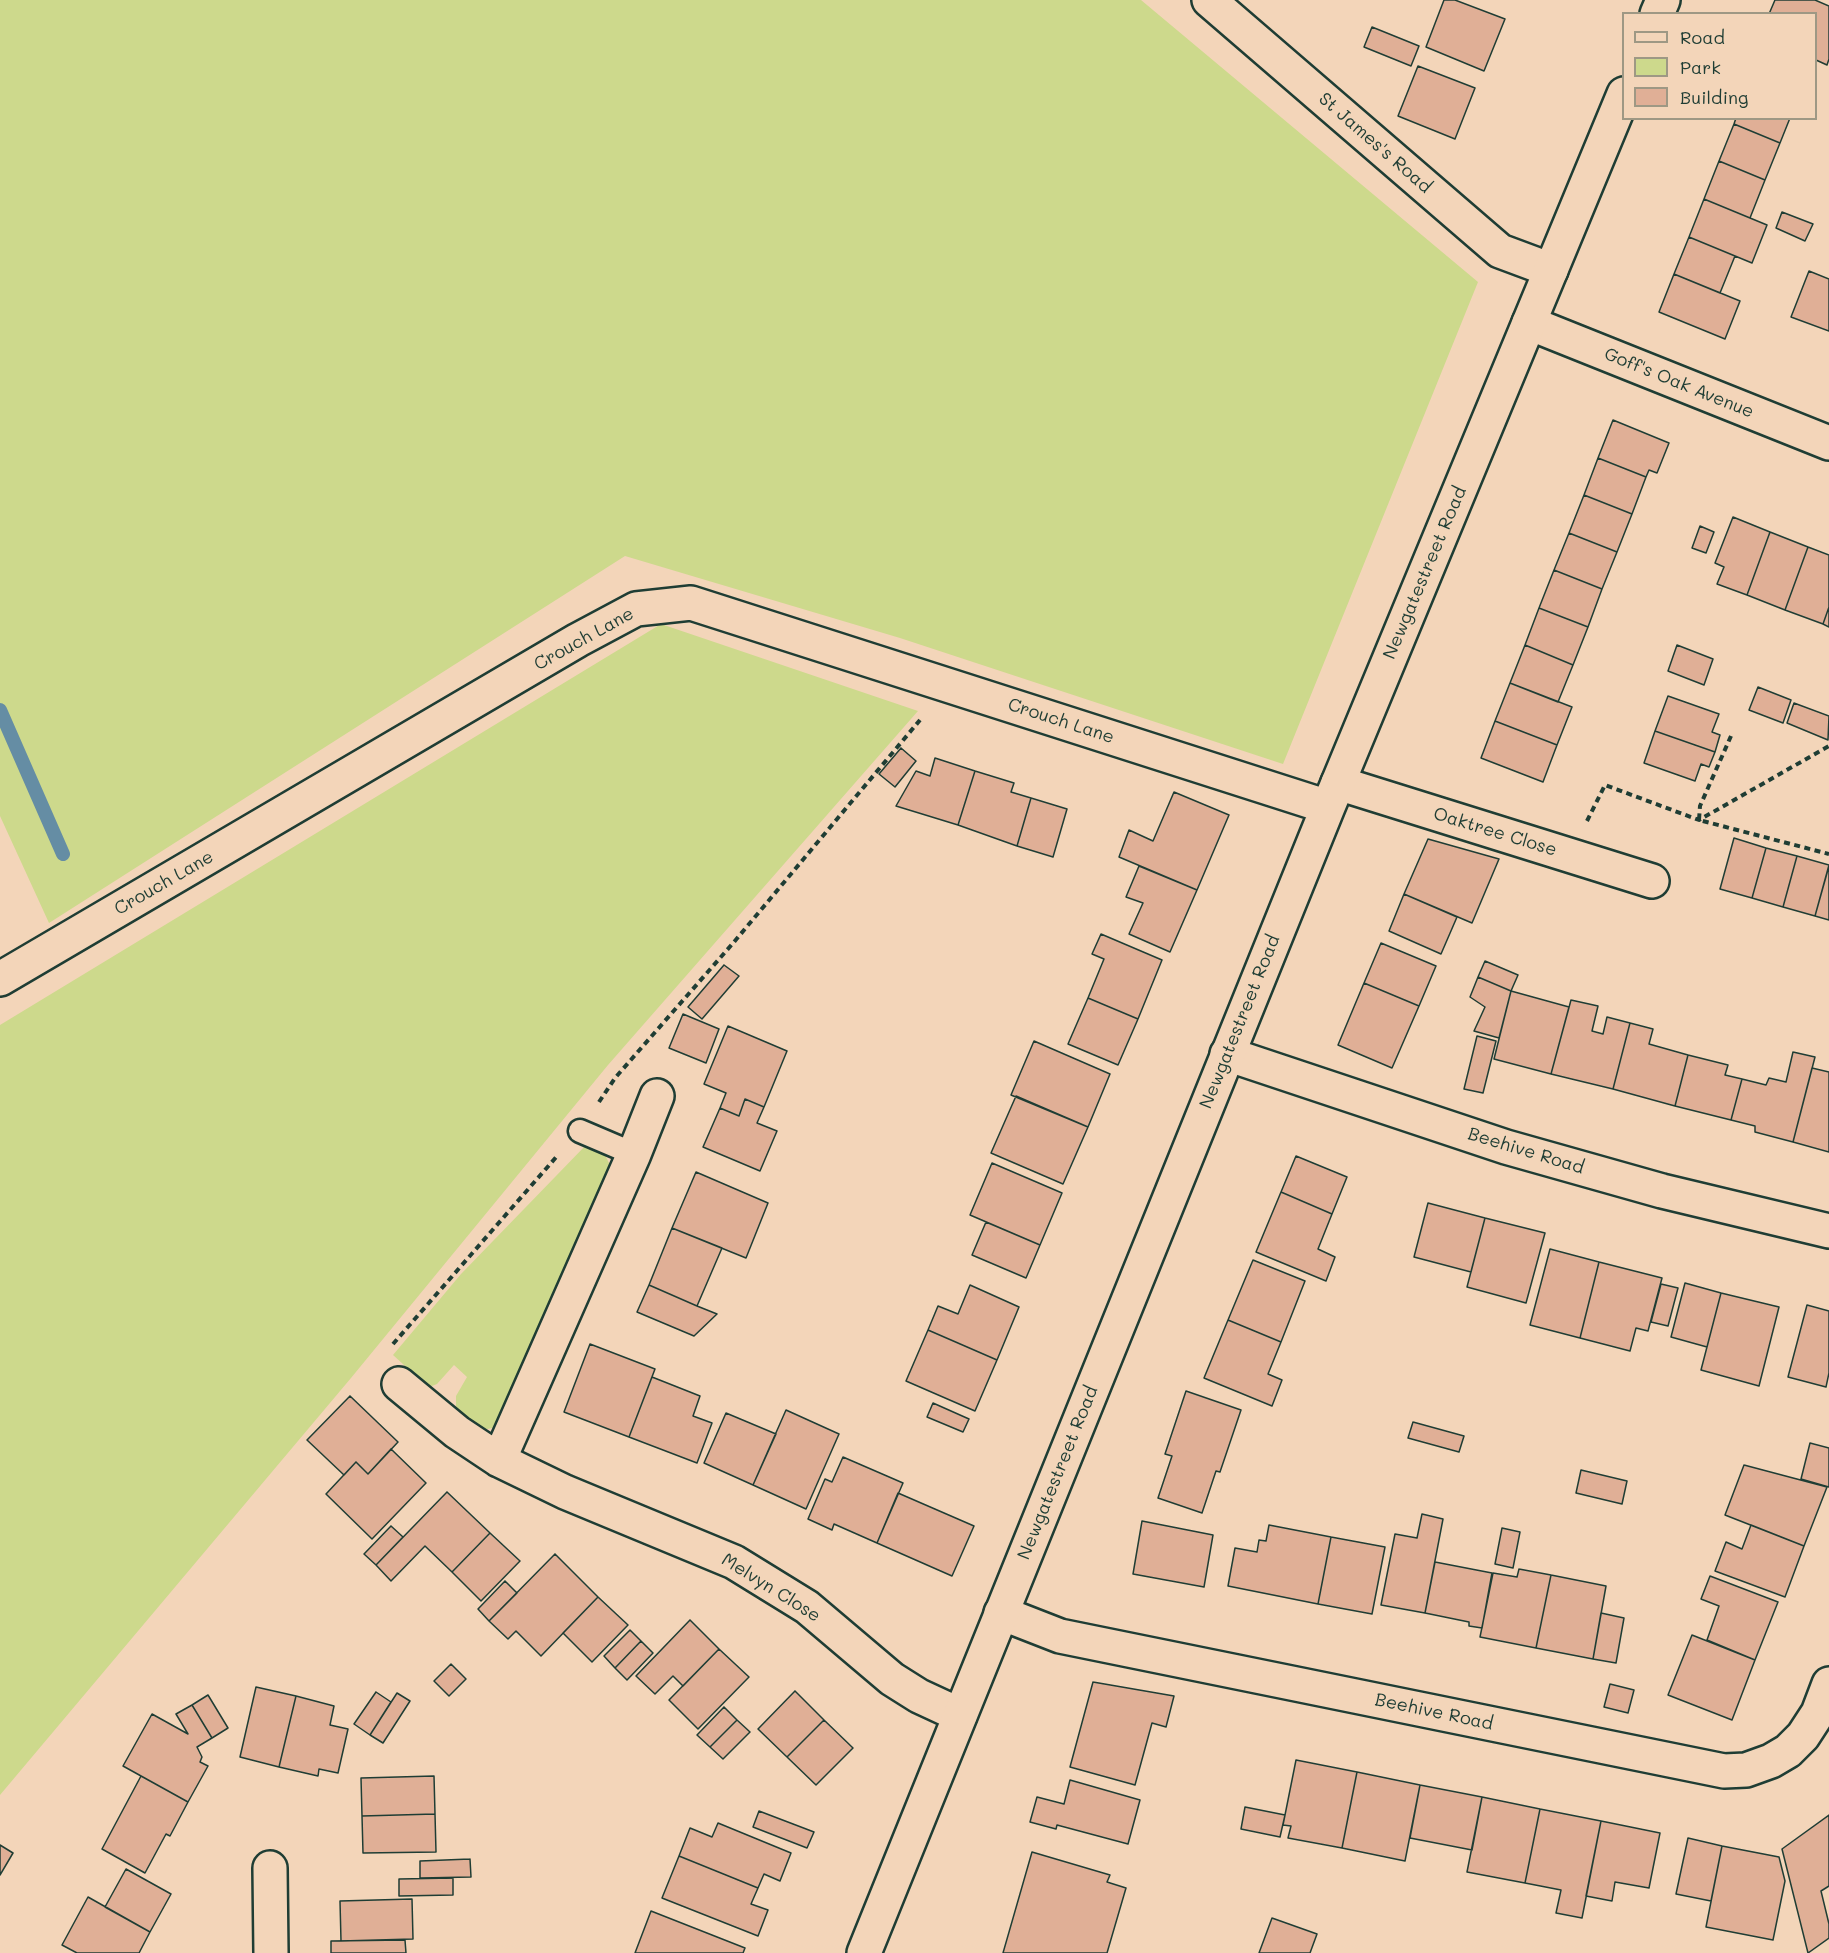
<!DOCTYPE html>
<style>
body{margin:0}
#map{position:relative;width:1829px;height:1953px;overflow:hidden;background:#f3d5b9;font-family:Mali,sans-serif}
canvas{display:block}
.legend{position:absolute;left:1622px;top:12px;width:195px;height:108px;box-sizing:border-box;background:#f3d5b9;border:2px solid #9e9884;margin:0;padding:8px 10px;list-style:none;font-size:18px;color:#1f3d34}
.legend li{display:flex;align-items:center;gap:12px;height:30px}
.legend b{width:30px;border:2px solid #9e9884}
</style>
<div id="map">
<canvas width="1829" height="1953"></canvas>
<ul class="legend">
<li><b style="height:8px;background:#f3d5b9"></b>Road</li>
<li><b style="height:16px;background:#cdd98c"></b>Park</li>
<li><b style="height:16px;background:#e0af96"></b>Building</li>
</ul>
</div>
<script>
const ctx = document.querySelector('canvas').getContext('2d');
ctx.lineJoin = 'round';
function paint(path, color) { ctx.fillStyle = color; ctx.fill(path, 'evenodd'); }
const shape = rows => new Path2D(rows.map(r => 'M' + r).join(''));
function strokePath(path, color, width, dash) { ctx.strokeStyle = color; ctx.lineWidth = width; ctx.lineCap = dash ? 'butt' : 'round'; ctx.setLineDash(dash || []); ctx.stroke(path); }
function drawText(font, color, halo, rows, align = 'center') {
  ctx.font = font + ' Mali,sans-serif'; ctx.lineWidth = 5; ctx.setLineDash([]); ctx.textBaseline = 'middle'; ctx.strokeStyle = halo; ctx.fillStyle = color; for (const [text, x, y, turn = 0] of rows) {
    ctx.save(); ctx.translate(x, y); ctx.rotate((+turn || 0) * Math.PI / 180); ctx.textAlign = isNaN(turn) ? turn : align; if (halo) ctx.strokeText(text, 0, 0); ctx.fillText(text, 0, 0); ctx.restore();
  }
}
paint(shape([
 [0,0,1141,0,1478,282,1283,764,900,638,625,556,49,923,0,816],
 [661,624,918,711,608,1065,351,1378,0,1795,0,1025],
 [587,1144,601,1150,605,1155,609,1163,610,1174,496,1427,488,1429,479,1428,461,1416,456,1406,456,1396,467,1377,454,1365,437,1384,432,1386,425,1384,393,1355,461,1274]
]), '#cdd98c');
strokePath(shape([
 [0,710,63,854]
]), '#658da4', 14);
const building = shape([
 [1444,0,1455,0,1505,19,1484,71,1426,47,1444,0],
 [1775,0,1815,0,1829,6,1829,59,1827,65,1816,60,1816,14,1769,14,1775,0],
 [1372,27,1419,46,1411,66,1364,47,1372,27],
 [1418,66,1475,88,1455,139,1398,116,1418,66],
 [1736,118,1790,118,1780,143,1734,124,1736,118],
 [1734,124,1780,143,1765,180,1719,161,1734,124],
 [1719,161,1765,180,1750,218,1704,199,1719,161],
 [1704,199,1767,225,1752,263,1689,237,1704,199],
 [1782,212,1813,224,1805,241,1776,228,1782,212],
 [1689,237,1735,256,1720,293,1674,274,1689,237],
 [1809,271,1829,279,1829,331,1791,317,1809,271],
 [1674,274,1740,301,1725,339,1659,312,1674,274],
 [1613,420,1669,443,1657,473,1649,470,1646,477,1598,458,1613,420],
 [1598,458,1646,477,1632,514,1584,495,1598,458],
 [1584,495,1632,514,1617,552,1569,533,1584,495],
 [1733,517,1770,532,1747,595,1717,584,1724,567,1715,563,1733,517],
 [1700,526,1714,532,1706,553,1692,548,1700,526],
 [1770,532,1808,547,1785,610,1747,595,1770,532],
 [1569,533,1617,552,1602,589,1554,570,1569,533],
 [1808,547,1829,555,1829,607,1823,624,1785,610,1808,547],
 [1554,570,1602,589,1588,627,1539,608,1554,570],
 [1829,607,1829,627,1823,624,1829,607],
 [1539,608,1588,627,1573,665,1525,645,1539,608],
 [1525,645,1573,665,1558,702,1510,683,1525,645],
 [1677,645,1713,659,1704,685,1668,671,1677,645],
 [1510,683,1572,707,1557,745,1495,721,1510,683],
 [1758,687,1791,700,1783,723,1749,710,1758,687],
 [1668,696,1719,714,1712,732,1720,735,1715,752,1655,731,1668,696],
 [1794,703,1829,716,1828,740,1787,723,1794,703],
 [1495,721,1557,745,1543,782,1481,758,1495,721],
 [1655,731,1715,752,1709,767,1701,764,1695,781,1644,763,1655,731],
 [901,748,916,761,895,787,879,774,901,748],
 [935,758,975,771,958,825,896,806,916,771,930,776,935,758],
 [975,771,1014,783,1011,792,1031,798,1017,846,958,825,975,771],
 [1174,792,1229,815,1197,890,1119,857,1129,830,1153,841,1174,792],
 [1031,798,1067,809,1053,857,1017,846,1031,798],
 [1734,838,1766,848,1752,898,1720,889,1734,838],
 [1428,839,1499,859,1472,923,1404,894,1428,839],
 [1766,848,1797,856,1783,907,1752,898,1766,848],
 [1797,856,1829,865,1815,916,1783,907,1797,856],
 [1139,866,1197,890,1170,952,1129,934,1143,903,1126,897,1139,866],
 [1829,866,1829,920,1815,916,1829,866],
 [1404,894,1457,917,1441,954,1389,931,1404,894],
 [1101,934,1162,960,1138,1019,1088,998,1104,959,1092,954,1101,934],
 [1381,943,1436,966,1419,1006,1364,983,1381,943],
 [1485,961,1518,975,1511,991,1478,977,1485,961],
 [724,965,739,976,702,1019,688,1007,724,965],
 [1478,977,1511,991,1499,1038,1474,1031,1485,1007,1470,997,1478,977],
 [1364,983,1419,1006,1392,1068,1338,1045,1364,983],
 [1511,991,1569,1007,1551,1074,1494,1059,1511,991],
 [1088,998,1138,1019,1118,1065,1068,1044,1088,998],
 [1571,1000,1598,1006,1592,1031,1603,1034,1607,1017,1630,1023,1613,1089,1551,1074,1571,1000],
 [683,1014,719,1029,706,1063,669,1048,683,1014],
 [1630,1023,1653,1029,1649,1044,1688,1055,1675,1106,1613,1089,1630,1023],
 [728,1026,787,1051,764,1107,745,1099,739,1116,720,1108,726,1093,704,1084,728,1026],
 [1477,1036,1496,1041,1483,1093,1464,1089,1477,1036],
 [1034,1041,1110,1074,1088,1127,1011,1095,1034,1041],
 [1793,1052,1815,1057,1793,1142,1755,1132,1755,1126,1731,1120,1742,1079,1766,1085,1769,1078,1786,1082,1793,1052],
 [1688,1055,1728,1065,1725,1075,1742,1079,1731,1120,1675,1106,1688,1055],
 [1812,1068,1829,1072,1829,1152,1793,1142,1812,1068],
 [1016,1096,1088,1127,1063,1184,991,1153,1016,1096],
 [745,1099,764,1107,757,1123,777,1131,760,1171,703,1147,720,1108,739,1116,745,1099],
 [1296,1156,1347,1177,1332,1214,1281,1192,1296,1156],
 [992,1163,1062,1193,1040,1245,970,1215,992,1163],
 [696,1172,768,1203,746,1258,672,1228,696,1172],
 [1281,1192,1332,1214,1318,1249,1335,1257,1326,1281,1256,1252,1281,1192],
 [1428,1203,1485,1218,1471,1272,1414,1257,1428,1203],
 [1485,1218,1545,1233,1526,1303,1467,1287,1485,1218],
 [986,1222,1040,1245,1026,1278,972,1255,986,1222],
 [672,1228,722,1248,697,1306,649,1285,672,1228],
 [1550,1249,1599,1262,1580,1338,1530,1325,1550,1249],
 [1253,1260,1305,1281,1281,1342,1228,1320,1253,1260],
 [1599,1262,1662,1278,1648,1331,1636,1328,1630,1351,1580,1338,1599,1262],
 [1685,1283,1721,1293,1707,1347,1671,1337,1685,1283],
 [1661,1284,1678,1288,1668,1326,1651,1322,1661,1284],
 [649,1285,697,1306,717,1314,694,1336,637,1312,649,1285],
 [970,1285,1019,1307,997,1360,928,1330,938,1306,958,1314,970,1285],
 [1721,1293,1779,1307,1759,1386,1701,1370,1721,1293],
 [1807,1305,1829,1311,1829,1373,1826,1387,1788,1377,1807,1305],
 [1228,1320,1281,1342,1268,1374,1282,1380,1272,1406,1204,1378,1228,1320],
 [928,1330,997,1360,975,1411,906,1381,928,1330],
 [590,1344,655,1369,629,1437,564,1412,590,1344],
 [652,1377,700,1396,693,1416,712,1423,697,1463,629,1437,652,1377],
 [1186,1391,1241,1410,1220,1472,1216,1471,1202,1513,1158,1498,1172,1456,1165,1454,1186,1391],
 [350,1396,398,1442,368,1474,356,1462,344,1475,307,1440,350,1396],
 [933,1403,969,1419,963,1432,927,1417,933,1403],
 [786,1410,839,1434,806,1509,753,1485,786,1410],
 [726,1413,776,1434,753,1485,704,1463,726,1413],
 [1413,1422,1464,1436,1459,1452,1408,1438,1413,1422],
 [1810,1443,1829,1448,1829,1487,1801,1479,1810,1443],
 [391,1449,426,1483,372,1539,326,1494,356,1462,368,1474,391,1449],
 [843,1457,903,1483,877,1543,834,1524,832,1530,808,1519,825,1479,832,1482,843,1457],
 [1744,1465,1827,1487,1804,1546,1725,1515,1744,1465],
 [1581,1470,1627,1481,1622,1504,1576,1493,1581,1470],
 [447,1492,490,1533,452,1572,425,1546,391,1581,376,1565,447,1492],
 [898,1493,974,1526,952,1576,877,1543,898,1493],
 [1422,1514,1443,1519,1425,1613,1381,1605,1395,1534,1417,1538,1422,1514],
 [1142,1521,1213,1535,1204,1587,1133,1574,1142,1521],
 [1269,1525,1331,1537,1318,1604,1228,1586,1235,1548,1257,1552,1259,1540,1266,1541,1269,1525],
 [1751,1525,1804,1546,1785,1597,1715,1571,1726,1542,1742,1549,1751,1525],
 [391,1526,403,1537,376,1565,364,1554,391,1526],
 [1502,1528,1520,1532,1513,1568,1495,1564,1502,1528],
 [490,1533,520,1561,481,1601,452,1572,490,1533],
 [1331,1537,1385,1547,1372,1614,1318,1604,1331,1537],
 [555,1554,598,1597,541,1656,516,1631,508,1639,489,1621,555,1554],
 [1435,1562,1492,1573,1482,1628,1469,1626,1469,1622,1425,1613,1435,1562],
 [1519,1569,1551,1575,1536,1648,1480,1637,1493,1573,1517,1577,1519,1569],
 [1551,1575,1606,1586,1593,1659,1536,1648,1551,1575],
 [1710,1576,1778,1602,1755,1660,1707,1640,1719,1606,1701,1599,1710,1576],
 [505,1581,517,1593,489,1621,478,1609,505,1581],
 [598,1597,628,1625,592,1662,563,1633,598,1597],
 [1601,1613,1624,1618,1616,1663,1593,1659,1601,1613],
 [690,1620,719,1649,683,1686,673,1676,655,1694,636,1676,690,1620],
 [630,1630,641,1641,615,1668,604,1656,630,1630],
 [1692,1635,1755,1660,1732,1720,1668,1695,1692,1635],
 [641,1641,653,1653,627,1680,615,1668,641,1641],
 [719,1649,749,1677,698,1729,669,1700,719,1649],
 [451,1664,466,1679,449,1696,434,1681,451,1664],
 [1093,1682,1174,1696,1166,1727,1152,1723,1135,1785,1070,1767,1093,1682],
 [1610,1684,1634,1690,1628,1713,1604,1707,1610,1684],
 [256,1687,296,1696,279,1767,240,1757,256,1687],
 [795,1691,824,1720,787,1757,758,1729,795,1691],
 [376,1692,391,1702,370,1735,354,1724,376,1692],
 [397,1693,410,1701,383,1743,370,1735,397,1693],
 [208,1695,228,1728,212,1738,192,1705,208,1695],
 [296,1696,334,1706,330,1725,348,1729,338,1773,319,1769,318,1776,279,1767,296,1696],
 [192,1705,212,1738,197,1747,202,1757,200,1762,208,1766,188,1802,123,1766,152,1714,188,1734,176,1714,192,1705],
 [724,1707,737,1720,710,1747,697,1735,724,1707],
 [737,1720,750,1732,723,1759,710,1747,737,1720],
 [824,1720,853,1748,816,1785,787,1757,824,1720],
 [1296,1760,1357,1772,1342,1848,1288,1838,1291,1826,1283,1825,1296,1760],
 [1357,1772,1420,1785,1405,1861,1342,1848,1357,1772],
 [141,1776,188,1802,170,1836,166,1834,145,1873,102,1849,141,1776],
 [434,1776,435,1814,362,1816,361,1778,434,1776],
 [1070,1780,1140,1800,1128,1844,1057,1825,1056,1829,1030,1822,1037,1797,1064,1804,1070,1780],
 [1420,1785,1482,1797,1472,1850,1410,1838,1420,1785],
 [1482,1797,1540,1809,1525,1883,1467,1872,1482,1797],
 [1245,1807,1285,1815,1280,1837,1241,1829,1245,1807],
 [1540,1809,1601,1821,1582,1918,1556,1913,1561,1890,1525,1883,1540,1809],
 [759,1811,814,1832,807,1848,753,1827,759,1811],
 [435,1814,436,1852,363,1853,362,1816,435,1814],
 [1829,1815,1829,1886,1821,1891,1829,1924,1829,1938,1808,1953,1782,1849,1829,1815],
 [1601,1821,1660,1833,1649,1888,1615,1882,1612,1901,1586,1896,1601,1821],
 [718,1823,791,1853,780,1881,764,1874,758,1888,679,1856,690,1828,712,1837,718,1823],
 [1688,1838,1722,1846,1711,1901,1676,1894,1688,1838],
 [0,1845,13,1853,0,1875,0,1845],
 [1722,1846,1779,1857,1785,1881,1773,1940,1706,1927,1722,1846],
 [1032,1852,1110,1875,1107,1882,1126,1888,1107,1953,1003,1953,1032,1852],
 [679,1856,758,1888,751,1904,768,1910,758,1936,662,1898,679,1856],
 [470,1859,471,1877,420,1878,420,1861,470,1859],
 [126,1869,171,1894,150,1932,105,1907,126,1869],
 [453,1878,453,1895,399,1896,399,1879,453,1878],
 [88,1897,150,1932,139,1953,77,1953,62,1945,88,1897],
 [412,1899,413,1939,341,1941,340,1901,412,1899],
 [651,1911,745,1948,743,1953,635,1953,651,1911],
 [1272,1918,1317,1934,1310,1953,1259,1953,1272,1918],
 [405,1940,406,1953,331,1953,331,1941,405,1940]
]);
paint(building, '#e0af96');
strokePath(building, '#1f3d34', 1.5);
const lane = shape([
 [580,1131,634,1154]
]);
const street = shape([
 [1209,0,1500,251,1551,270],
 [1529,323,1829,443],
 [1338,783,1652,881],
 [1227,1054,1506,1147,1662,1191,1829,1231],
 [399,1384,457,1432,499,1460,565,1492,734,1562,807,1607,892,1679,919,1696,960,1715],
 [499,1460,634,1154,657,1096],
 [1001,1613,1060,1636,1724,1771,1746,1770,1771,1761,1788,1751,1803,1736,1818,1713,1829,1684],
 [270,1868,271,1953]
]);
const secondary = shape([
 [1657,14,1663,0],
 [0,979,578,640,636,609,691,603,1328,807],
 [864,1953,1328,807,1624,94]
]);
strokePath(lane, '#1f3d34', 27);
strokePath(street, '#1f3d34', 38);
strokePath(secondary, '#1f3d34', 38);
strokePath(shape([
 [1731,736,1700,806,1699,820,1829,854],
 [1587,821,1605,785,1699,820,1829,746],
 [599,1102,615,1078,734,942,920,720],
 [393,1344,558,1155]
]), '#1f3d34', 4, [6, 4.5]);
strokePath(lane, '#f3d5b9', 22);
strokePath(street, '#f3d5b9', 33);
strokePath(secondary, '#f3d5b9', 33);
drawText('18px', '#1f3d34', '#f3d5b9', [
 ["St James's Road",1375,143,41],
 ["Goff's Oak Avenue",1679,383,22],
 ["Newgatestreet Road",1425,573,-67],
 ["Crouch Lane",584,639,-29],
 ["Crouch Lane",1061,721,18],
 ["Oaktree Close",1495,832,17],
 ["Crouch Lane",164,883,-30],
 ["Newgatestreet Road",1240,1022,-68],
 ["Beehive Road",1526,1151,17],
 ["Newgatestreet Road",1058,1473,-68],
 ["Melvyn Close",771,1588,32],
 ["Beehive Road",1434,1712,12]
]);
</script>
